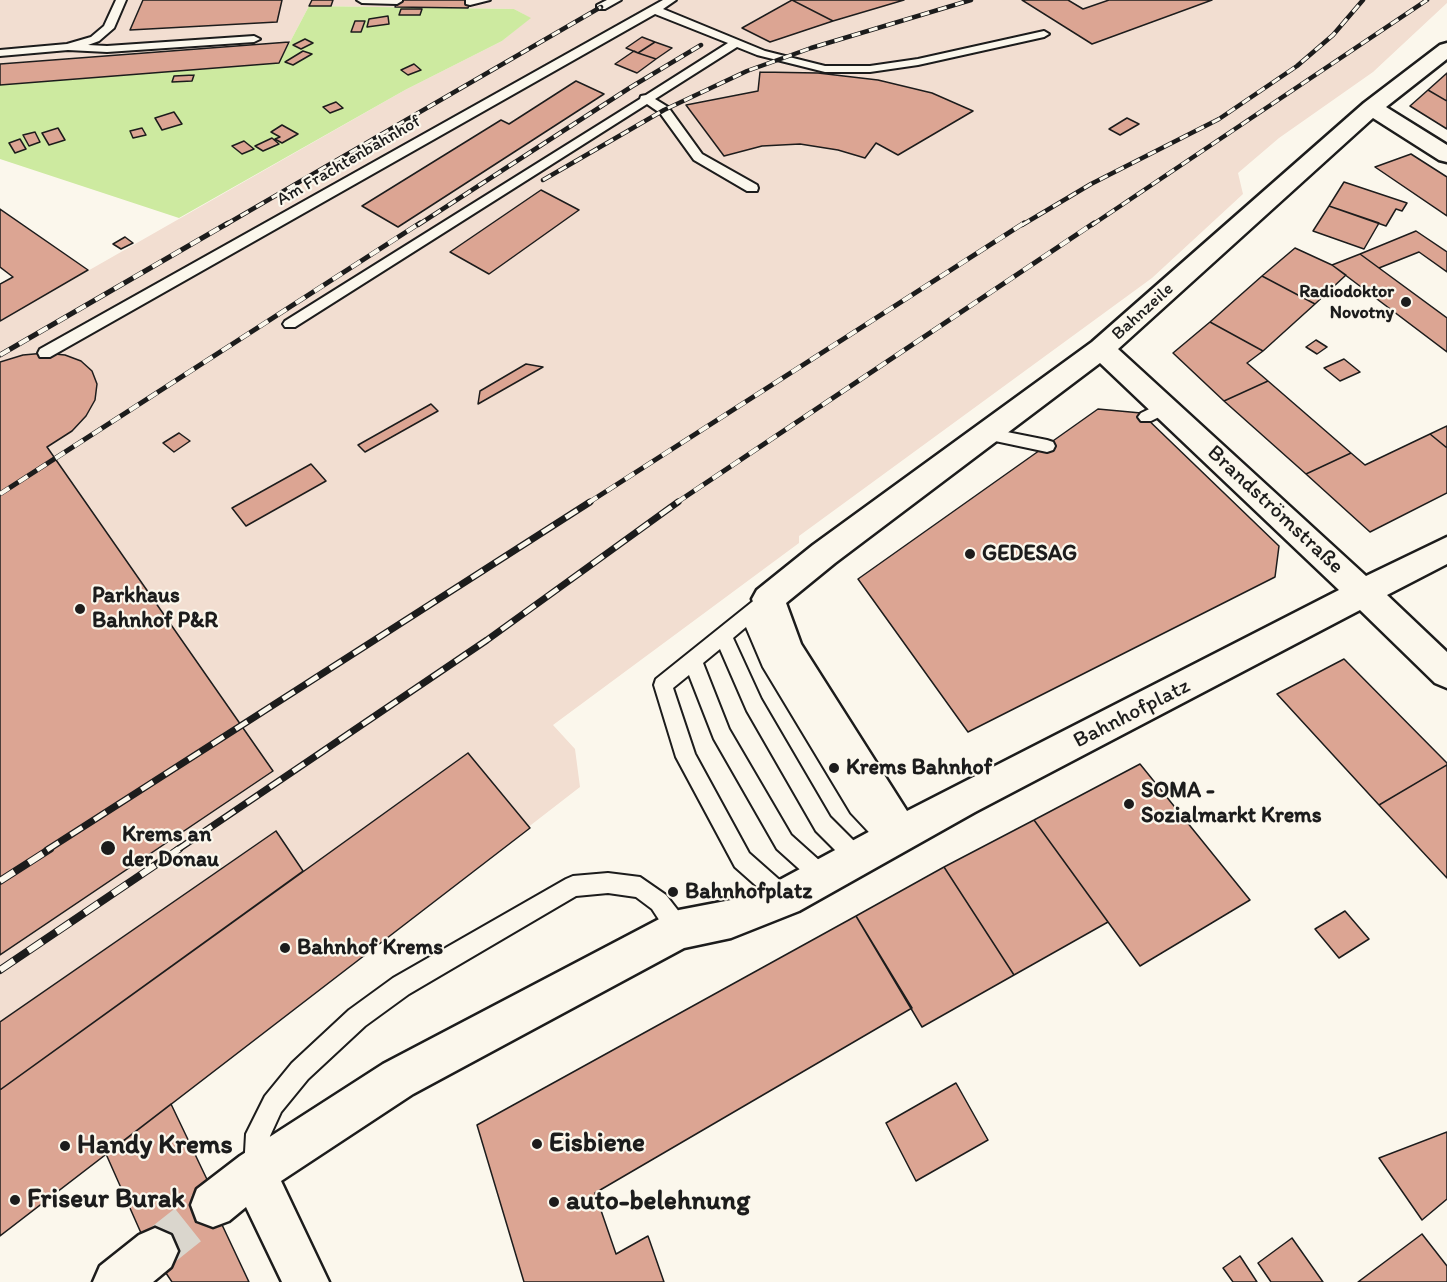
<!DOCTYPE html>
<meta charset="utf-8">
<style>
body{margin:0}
canvas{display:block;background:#fbf7ec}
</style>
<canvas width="1447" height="1282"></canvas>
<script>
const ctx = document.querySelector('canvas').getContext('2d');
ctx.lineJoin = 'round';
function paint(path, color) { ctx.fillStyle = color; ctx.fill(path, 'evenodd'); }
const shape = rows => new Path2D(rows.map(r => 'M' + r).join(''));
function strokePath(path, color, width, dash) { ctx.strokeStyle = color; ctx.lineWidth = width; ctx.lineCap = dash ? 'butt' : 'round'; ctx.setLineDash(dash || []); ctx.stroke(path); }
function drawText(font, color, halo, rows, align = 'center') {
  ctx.font = font + ' Itim,sans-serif'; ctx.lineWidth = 4.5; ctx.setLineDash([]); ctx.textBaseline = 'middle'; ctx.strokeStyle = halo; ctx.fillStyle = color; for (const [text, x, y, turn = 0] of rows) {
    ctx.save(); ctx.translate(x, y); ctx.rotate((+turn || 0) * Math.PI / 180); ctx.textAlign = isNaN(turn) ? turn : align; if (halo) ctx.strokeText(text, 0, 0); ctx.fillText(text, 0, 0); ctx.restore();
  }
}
paint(shape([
 [0,0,1447,0,1447,3,1373,72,1279,138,1238,173,1243,194,1152,278,799,536,799,543,553,725,575,749,580,787,0,1236,0,321,405,90,502,41,530,18,514,9,309,6,279,63,0,85]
]), '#f2ded1');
paint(shape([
 [309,6,514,9,531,18,502,41,405,90,179,218,0,159,0,85,279,63]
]), '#cdeaa0');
const building = shape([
 [143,0,282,0,277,22,130,30,143,0],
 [312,0,333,0,331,6,309,6,312,0],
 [398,0,471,0,468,8,395,7,398,0],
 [792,0,904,0,833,21,792,0],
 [792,0,833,21,770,42,742,28,792,0],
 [1022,0,1068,0,1083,9,1109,0,1212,0,1092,44,1022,0],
 [401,9,422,9,420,15,399,15,401,9],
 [388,16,389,24,367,27,369,19,388,16],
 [355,21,365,21,361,32,351,32,355,21],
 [642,37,655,42,638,53,626,48,642,37],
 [305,39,313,43,301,49,293,45,305,39],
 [289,42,279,63,0,85,0,64,289,42],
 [655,42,672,48,656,59,638,53,655,42],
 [303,51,312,54,293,65,285,62,303,51],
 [634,51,638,53,656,59,637,73,615,64,634,51],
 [414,64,421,70,408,75,401,70,414,64],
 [760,72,818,73,878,80,932,93,973,111,898,155,876,143,865,158,838,150,800,144,762,146,724,156,686,105,758,91,760,72],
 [1447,73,1447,101,1428,90,1447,73],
 [194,75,192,81,172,82,174,76,194,75],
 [576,81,604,94,398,227,362,206,501,120,509,124,576,81],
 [1428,90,1447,101,1447,129,1410,106,1428,90],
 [336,102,343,108,330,113,323,107,336,102],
 [174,112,182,124,162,130,155,118,174,112],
 [1127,118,1139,124,1120,135,1109,129,1127,118],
 [282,125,298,134,282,143,275,139,280,137,271,132,282,125],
 [58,128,65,140,49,145,42,133,58,128],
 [142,128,146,135,133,138,130,131,142,128],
 [35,132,40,142,29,146,23,135,35,132],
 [272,138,279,144,263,151,255,146,272,138],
 [20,139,26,149,15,153,9,143,20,139],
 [244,141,254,149,242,154,232,146,244,141],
 [1411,154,1447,177,1447,216,1375,167,1411,154],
 [1344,182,1407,203,1402,211,1396,209,1386,226,1329,206,1344,182],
 [541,190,579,210,489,274,450,252,541,190],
 [1329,206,1379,223,1364,249,1313,231,1329,206],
 [0,209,88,270,0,321,0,284,13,277,0,267,0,209],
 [1416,231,1447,252,1447,272,1419,252,1379,268,1360,254,1416,231],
 [125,237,133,243,121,249,113,244,125,237],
 [1295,248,1332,265,1346,275,1315,304,1262,276,1295,248],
 [1360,254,1447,318,1447,352,1332,265,1360,254],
 [1262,276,1315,304,1263,351,1210,322,1262,276],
 [1210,322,1263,351,1247,363,1268,381,1224,401,1173,353,1210,322],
 [1316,340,1327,347,1317,354,1306,347,1316,340],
 [45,353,65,355,81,361,92,371,97,384,95,400,86,416,72,431,47,447,273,771,0,955,0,362,23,355,45,353],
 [1344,359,1360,372,1340,381,1324,368,1344,359],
 [526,364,543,367,478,404,480,391,526,364],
 [1268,381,1351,453,1306,474,1224,401,1268,381],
 [431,404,438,411,365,452,358,445,431,404],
 [1098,409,1141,413,1279,546,1275,577,968,732,858,579,1098,409],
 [1447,426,1447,448,1430,434,1447,426],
 [179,433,190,441,174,452,163,443,179,433],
 [1430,434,1447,448,1447,493,1370,532,1306,474,1351,453,1365,465,1430,434],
 [311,464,326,481,246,526,232,508,311,464],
 [1344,659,1447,763,1447,765,1379,805,1277,694,1344,659],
 [468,753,530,828,0,1236,0,1090,468,753],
 [1140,764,1250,900,1140,966,1034,820,1140,764],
 [1447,765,1447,878,1379,805,1447,765],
 [1034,820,1108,922,1014,975,944,867,1034,820],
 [276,831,303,871,0,1090,0,1022,276,831],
 [944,867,1014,975,922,1027,856,916,944,867],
 [1345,911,1369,939,1339,958,1315,929,1345,911],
 [856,916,912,1008,595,1193,616,1254,648,1236,664,1282,524,1282,477,1125,856,916],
 [956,1083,988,1140,916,1181,886,1123,956,1083],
 [171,1104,213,1192,208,1195,249,1282,172,1282,145,1242,106,1154,171,1104],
 [1447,1132,1447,1199,1422,1220,1379,1158,1447,1132],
 [1422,1234,1447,1266,1447,1282,1358,1282,1422,1234],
 [1292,1238,1323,1282,1271,1282,1258,1263,1292,1238],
 [1240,1256,1257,1282,1233,1282,1223,1268,1240,1256]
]);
paint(building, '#dca593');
strokePath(building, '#1c1c1c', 1.5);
strokePath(shape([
 [155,1251,213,1205]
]), '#dad6cd', 42, [42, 21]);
const service = shape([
 [116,0,126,0,114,28,99,41,88,45,107,46,254,36,260,39,254,42,107,52,68,50,0,56,0,50,67,44,91,37,104,26,116,0],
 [357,0,402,0,402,1,397,4,362,3,357,0],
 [466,0,490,0,470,5,466,4,466,0],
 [607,0,621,0,605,9,597,9,597,5,607,0],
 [663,0,676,0,663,9,765,51,825,66,870,66,918,59,1044,31,1049,34,1044,37,918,65,870,72,825,72,757,55,737,47,655,99,668,107,702,154,757,185,758,188,757,191,747,191,694,160,660,113,647,104,295,327,285,327,283,324,285,321,640,99,641,96,646,95,728,43,655,14,50,357,40,357,38,353,40,349,663,0],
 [1164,402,1169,404,1172,408,1169,412,1151,421,1141,421,1138,417,1141,413,1164,402],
 [987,428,1047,440,1053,442,1055,446,1053,450,1047,452,981,438,979,434,981,430,987,428],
 [768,592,774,594,777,599,760,616,777,657,865,799,895,831,898,838,895,845,888,848,881,845,851,813,763,667,746,627,733,638,761,699,830,817,864,851,867,858,864,865,857,868,850,865,816,831,747,711,720,649,703,663,729,729,791,835,830,870,833,877,830,884,823,887,816,884,777,849,714,739,689,675,673,688,695,754,749,853,792,891,795,898,792,905,785,908,778,905,735,867,676,757,654,685,656,679,762,594,768,592],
 [608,873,640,877,666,895,687,922,690,930,687,938,679,941,671,938,652,909,636,897,608,893,576,896,409,994,365,1026,308,1079,281,1112,270,1136,268,1170,265,1179,256,1182,247,1179,244,1170,246,1134,265,1096,292,1063,349,1010,393,978,566,879,573,876,608,873]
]);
const minor = shape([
 [1447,43,1447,59,1386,107,1447,145,1447,162,1439,160,1373,118,1118,349,1366,576,1447,537,1447,564,1387,595,1447,652,1447,688,1435,683,1360,610,975,812,799,911,731,938,684,948,413,1094,281,1181,329,1282,282,1282,246,1207,229,1221,213,1227,197,1221,191,1205,197,1189,240,1156,383,1064,665,916,679,910,731,900,774,883,876,828,774,660,752,599,757,590,813,545,1092,342,1364,103,1440,45,1447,43],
 [1100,363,1339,590,907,811,801,644,786,603,835,563,1100,363],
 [155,1228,171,1235,178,1251,171,1267,153,1282,93,1282,100,1266,139,1235,155,1228]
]);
strokePath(service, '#1c1c1c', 4);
strokePath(minor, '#1c1c1c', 5);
paint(service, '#fbf7ec');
paint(minor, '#fbf7ec');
const railFar3 = shape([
 [543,180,664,110,747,71,811,48,971,0],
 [225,225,601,7],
 [418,225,631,87,701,45],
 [1022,225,1091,184,1219,119,1297,66,1333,35,1363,0],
 [1092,225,1427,0]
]);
const railFar2 = shape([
 [0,355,228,223],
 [0,494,420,223],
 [588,503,1024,223],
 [676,503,1094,223]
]);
const railFar1 = shape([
 [47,850,590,502],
 [177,850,487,640,678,502]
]);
const rail = shape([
 [0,881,50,849],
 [0,970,179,849]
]);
strokePath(railFar3, '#1c1c1c', 4.5);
strokePath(railFar2, '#1c1c1c', 5);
strokePath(railFar1, '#1c1c1c', 7);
strokePath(rail, '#1c1c1c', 8);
strokePath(railFar3, '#fbf7ec', 3, [9]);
strokePath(railFar2, '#fbf7ec', 4, [11]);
strokePath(railFar1, '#fbf7ec', 4.5, [14]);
strokePath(rail, '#fbf7ec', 6, [17]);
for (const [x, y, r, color] of [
 [1406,302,6,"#1c1c1c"],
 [970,554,6,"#1c1c1c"],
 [80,609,6,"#1c1c1c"],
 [834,768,6,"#1c1c1c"],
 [1129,804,6,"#1c1c1c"],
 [108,848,8,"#1c1c1c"],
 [673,892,6,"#1c1c1c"],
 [285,948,6,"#1c1c1c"],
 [537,1144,6,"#1c1c1c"],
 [65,1146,6,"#1c1c1c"],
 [15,1200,6,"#1c1c1c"],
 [554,1202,6,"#1c1c1c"]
]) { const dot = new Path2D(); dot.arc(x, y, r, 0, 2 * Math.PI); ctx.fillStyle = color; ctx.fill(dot); strokePath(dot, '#fbf7ec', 2); }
drawText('18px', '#1c1c1c', '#fbf7ec', [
 ["Am Frachtenbahnhof",349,161,-30],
 ["Bahnzeile",1143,312,-42]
]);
drawText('bold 18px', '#1c1c1c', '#fbf7ec', [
 ["Radiodoktor",1394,292],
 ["Novotny",1394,313]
], 'right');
drawText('22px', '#1c1c1c', '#fbf7ec', [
 ["Brandströmstraße",1275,510,43],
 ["Bahnhofplatz",1132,714,-27]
]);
drawText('bold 22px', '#1c1c1c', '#fbf7ec', [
 ["GEDESAG",982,554],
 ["Parkhaus",92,596],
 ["Bahnhof P&R",92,621],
 ["Krems Bahnhof",846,768],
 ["SOMA -",1141,791],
 ["Sozialmarkt Krems",1141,816],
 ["Krems an",122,835],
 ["der Donau",122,860],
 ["Bahnhofplatz",685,892],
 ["Bahnhof Krems",297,948]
], 'left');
drawText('bold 27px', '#1c1c1c', '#fbf7ec', [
 ["Eisbiene",549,1144],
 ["Handy Krems",77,1146],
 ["Friseur Burak",27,1200],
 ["auto-belehnung",566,1202]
], 'left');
</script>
